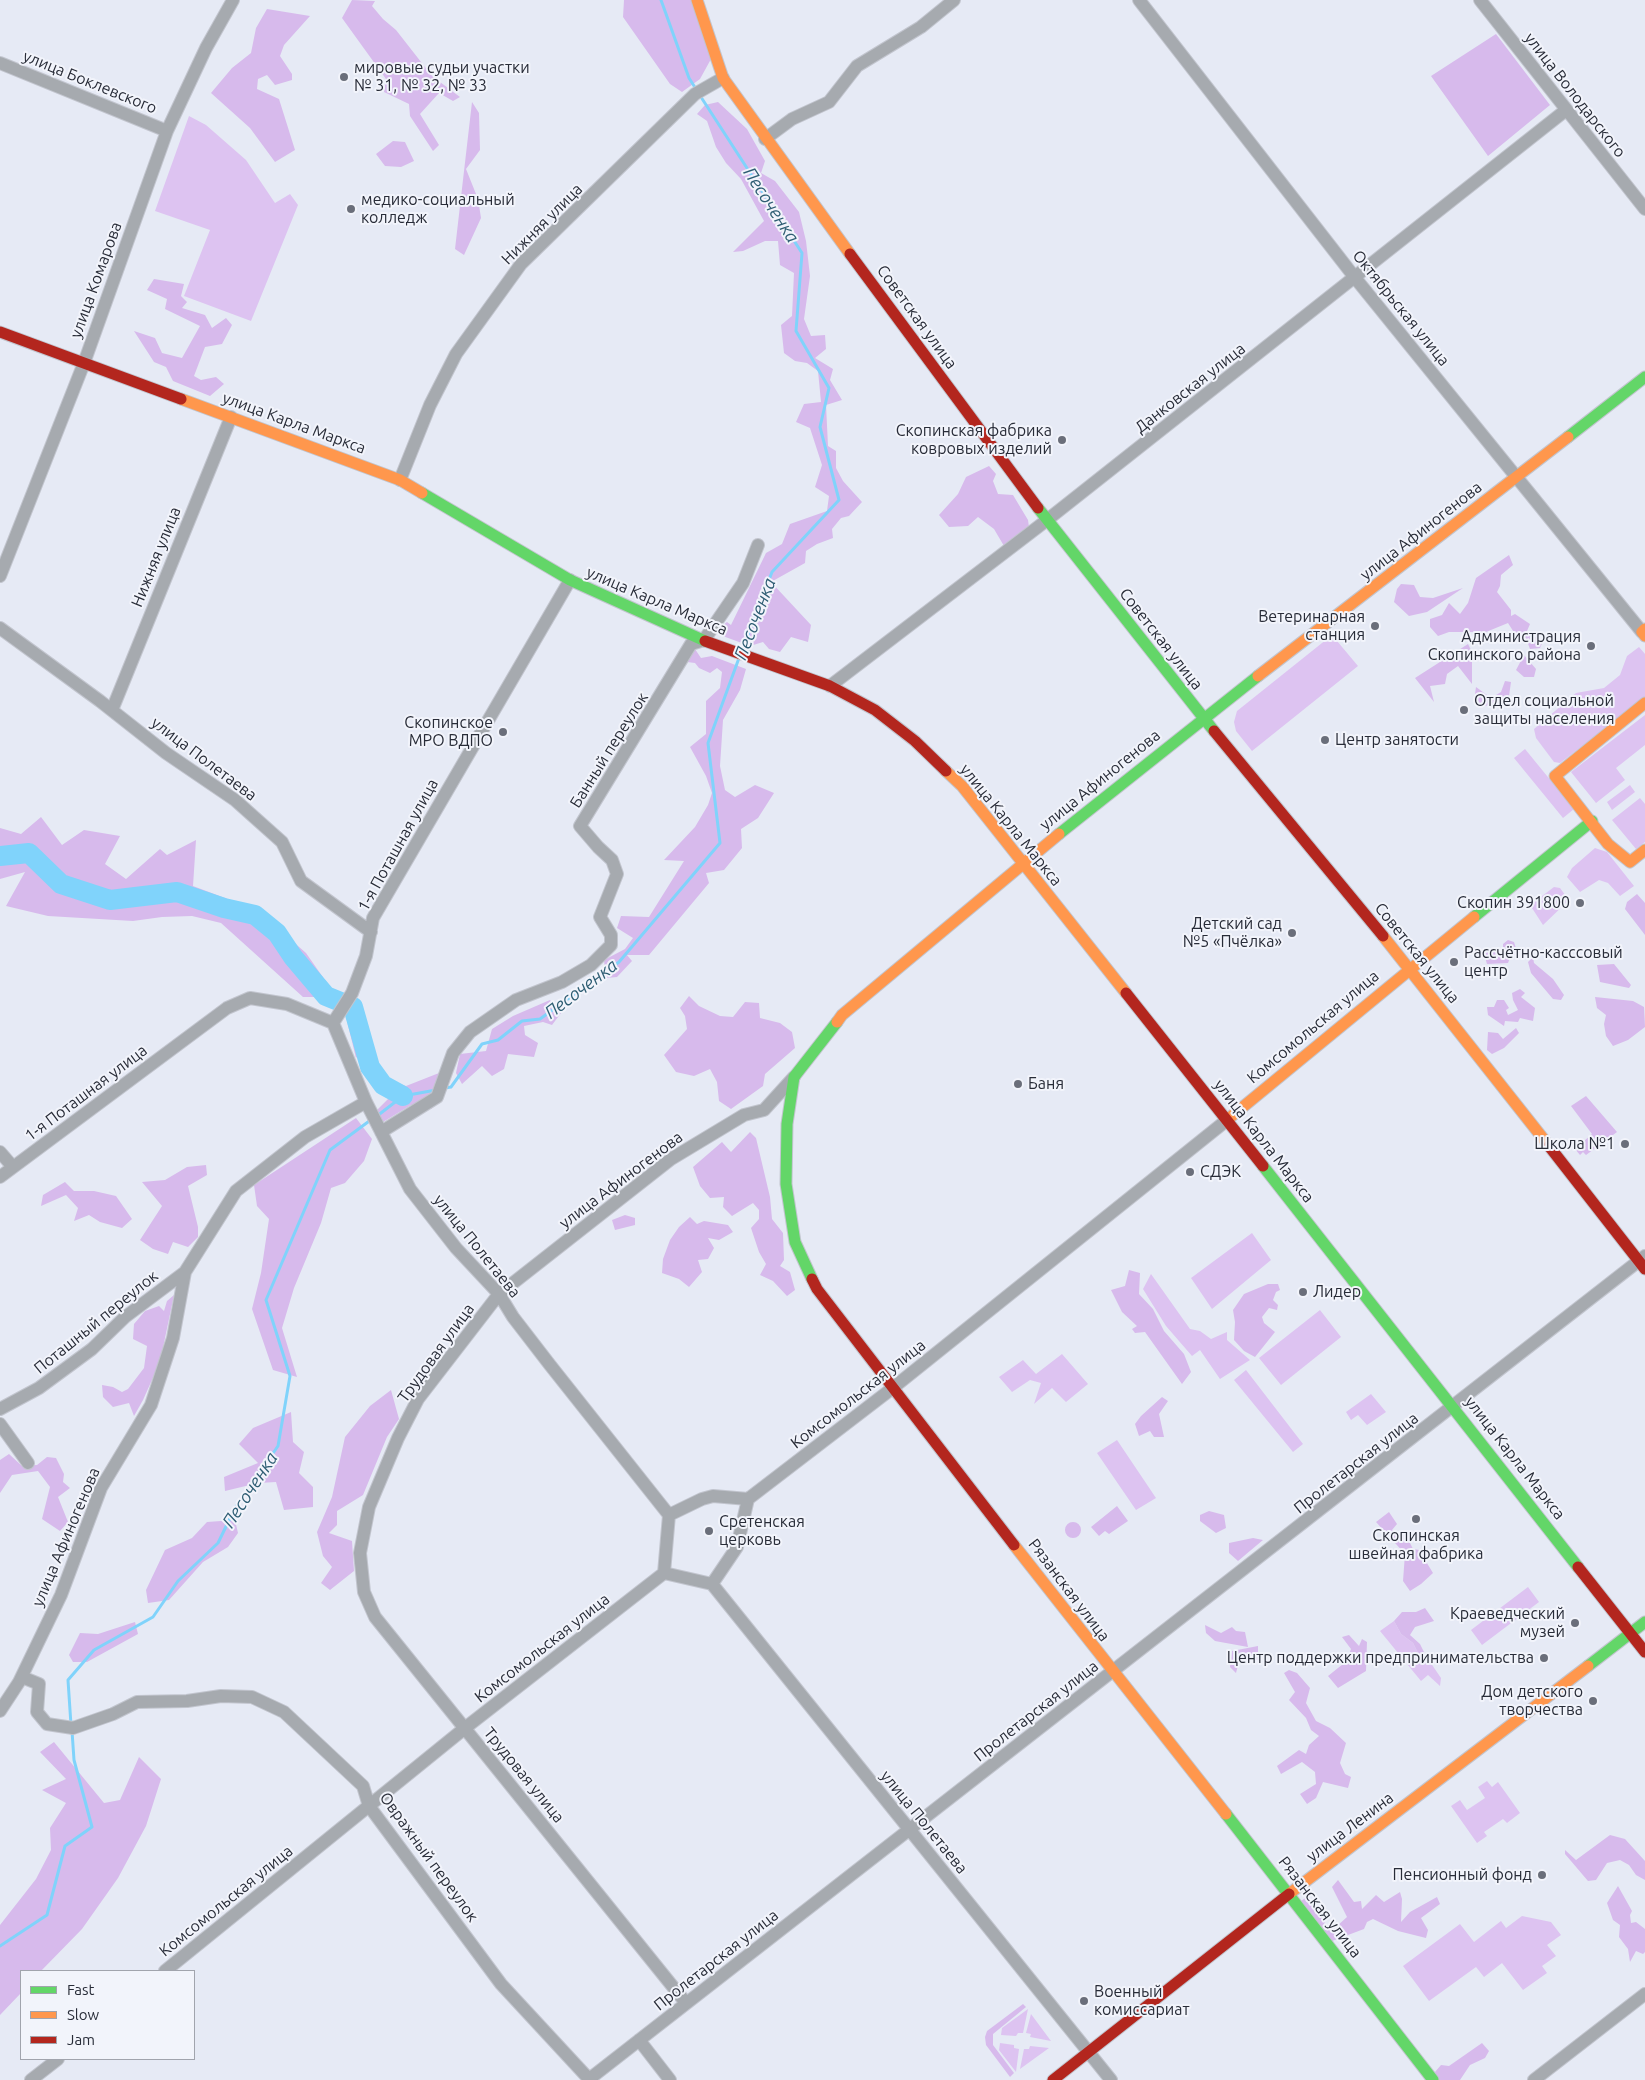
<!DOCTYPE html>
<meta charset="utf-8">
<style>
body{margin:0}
#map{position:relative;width:1645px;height:2080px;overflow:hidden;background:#e6eaf5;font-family:Ubuntu,sans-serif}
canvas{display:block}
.legend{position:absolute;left:20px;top:1970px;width:175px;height:90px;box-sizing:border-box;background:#f2f4fb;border:1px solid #a1a4ad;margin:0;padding:6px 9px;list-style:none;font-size:15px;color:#282c38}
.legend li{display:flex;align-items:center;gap:10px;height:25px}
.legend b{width:25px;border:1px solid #a1a4ad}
</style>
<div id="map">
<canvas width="1645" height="2080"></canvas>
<ul class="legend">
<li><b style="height:6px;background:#63d668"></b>Fast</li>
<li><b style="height:6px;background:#ff974d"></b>Slow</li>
<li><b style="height:6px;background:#b3261e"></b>Jam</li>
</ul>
</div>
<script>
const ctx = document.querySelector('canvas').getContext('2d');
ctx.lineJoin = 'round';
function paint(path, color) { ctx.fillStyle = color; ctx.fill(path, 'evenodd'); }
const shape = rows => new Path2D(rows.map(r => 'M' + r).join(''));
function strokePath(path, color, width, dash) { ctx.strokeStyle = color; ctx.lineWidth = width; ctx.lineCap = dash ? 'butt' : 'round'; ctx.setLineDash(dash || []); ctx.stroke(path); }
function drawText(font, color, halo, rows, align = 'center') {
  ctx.font = font + ' Ubuntu,sans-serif'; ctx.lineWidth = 4; ctx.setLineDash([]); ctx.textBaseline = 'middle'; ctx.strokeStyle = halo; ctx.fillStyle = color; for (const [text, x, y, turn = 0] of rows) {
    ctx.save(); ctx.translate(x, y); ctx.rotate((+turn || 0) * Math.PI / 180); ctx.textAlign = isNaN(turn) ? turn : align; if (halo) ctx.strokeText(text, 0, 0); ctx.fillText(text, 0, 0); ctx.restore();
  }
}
paint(shape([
 [189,116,206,125,246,160,275,203,290,194,298,205,251,321,184,296,210,230,155,211],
 [1332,635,1358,666,1252,751,1236,731,1234,722,1237,711],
 [1639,647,1645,654,1645,698,1560,763,1554,762,1536,738,1534,729,1576,693,1604,688,1620,675,1627,656],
 [1645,715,1645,745,1616,768,1625,780,1596,803,1571,772],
 [1525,749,1574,809,1563,818,1514,758],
 [1630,785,1635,792,1612,810,1607,802],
 [1640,798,1645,804,1645,842,1636,849,1612,820],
 [1595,848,1607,852,1634,886,1620,896,1608,883,1599,880,1580,892,1567,877,1572,868],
 [1554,887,1560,888,1568,899,1567,902,1543,925,1530,905],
 [1252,1233,1271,1260,1212,1309,1191,1278],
 [1151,1274,1190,1329,1200,1331,1211,1339,1227,1332,1227,1340,1250,1360,1220,1379,1200,1350,1192,1356,1166,1326,1143,1289],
 [1320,1310,1341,1337,1281,1385,1259,1358],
 [1062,1354,1088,1384,1066,1402,1052,1388,1034,1404,1041,1383,1030,1380,1012,1392,999,1377,1023,1360,1036,1374],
 [1246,1370,1303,1444,1293,1452,1234,1380],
 [1371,1394,1386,1412,1367,1425,1358,1415,1351,1420,1346,1412],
 [1117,1440,1156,1498,1136,1510,1097,1453],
 [1528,1587,1539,1602,1482,1645,1471,1630],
 [1394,1621,1401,1634,1413,1643,1419,1655,1426,1656,1441,1678,1440,1686,1428,1675,1421,1681,1380,1631],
 [1487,1781,1492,1787,1498,1782,1520,1813,1507,1823,1503,1819,1484,1832,1487,1836,1477,1843,1451,1806,1460,1800,1467,1810,1485,1798,1478,1787],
 [1522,1916,1551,1922,1561,1935,1547,1945,1556,1956,1542,1966,1547,1973,1523,1990,1502,1963,1484,1977,1476,1967,1429,2001,1403,1966,1460,1924,1474,1942,1501,1921,1506,1928],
 [1028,2009,1023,2033,1018,2033,1016,2036,1001,2035,1002,2028],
 [1031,2014,1051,2041,1030,2037,1031,2034,1026,2033],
 [1000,2043,1014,2045,1014,2048,1019,2049,1016,2072,999,2050],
 [1030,2046,1049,2048,1020,2069,1024,2049,1029,2049]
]), '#ddc3f1');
paint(shape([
 [352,0,375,1,372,6,383,19,396,30,432,76,460,97,453,101,439,93,420,114,439,145,433,151,410,116,409,104,384,92,386,79,342,18],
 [624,0,691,0,711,59,700,79,682,92,670,84,623,17],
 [267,9,310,16,284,45,280,56,292,74,292,80,275,85,267,75,258,79,257,89,279,99,295,150,275,162,250,128,211,93,232,68,251,53,256,28],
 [1496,34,1550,105,1488,156,1431,76],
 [472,102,479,113,480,150,466,169,478,199,481,218,464,255,455,249],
 [718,102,747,129,765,161,761,173,775,181,799,212,806,241,810,276,804,319,811,336,825,335,826,349,815,358,833,369,830,380,842,400,826,405,828,446,836,451,836,468,843,481,862,502,849,516,841,518,832,529,833,538,817,544,806,551,805,563,771,582,811,625,808,642,791,637,780,652,769,649,763,642,750,646,720,635,719,628,727,622,731,625,766,553,782,544,790,524,827,511,829,496,815,487,822,465,810,428,796,422,804,404,821,402,818,371,807,363,795,361,784,353,781,325,792,316,794,273,780,265,778,241,765,241,743,251,733,252,764,221,741,179,726,163,716,147,707,121,697,114,705,105],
 [393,141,405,142,414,161,401,167,385,166,376,154],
 [154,279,184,284,181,296,187,302,182,308,205,315,212,328,226,318,232,325,222,344,205,347,194,376,201,380,216,377,224,384,210,396,173,381,166,367,154,362,134,331,155,338,162,353,182,358,200,326,165,309,167,299,147,290],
 [989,466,996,474,993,481,998,494,1013,495,1028,520,1029,527,1004,546,994,529,978,517,968,526,949,527,939,515,958,494,966,477],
 [1509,555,1513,565,1501,575,1500,586,1497,592,1511,610,1511,616,1515,614,1530,624,1527,631,1532,638,1536,637,1543,641,1540,648,1530,649,1526,638,1515,634,1508,623,1486,632,1449,632,1438,636,1430,627,1430,619,1442,615,1449,603,1460,614,1468,603,1476,578],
 [1401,584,1414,585,1420,597,1433,598,1463,588,1427,612,1409,616,1394,602,1397,589],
 [1468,644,1472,652,1467,657,1472,662,1472,684,1458,666,1447,674,1445,684,1430,686,1434,702,1415,678],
 [695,649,701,658,712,656,746,669,740,690,723,720,720,766,725,790,735,797,755,785,774,793,758,818,741,829,742,848,724,870,706,873,709,883,649,955,627,955,632,961,617,977,606,978,604,960,625,949,633,938,617,928,621,916,649,917,684,861,664,860,695,827,708,805,712,793,706,776,690,747,706,734,706,701,720,688,722,672,717,668,710,673,699,668,695,663,687,662],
 [1524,655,1536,669,1534,677,1524,677,1516,670],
 [1505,681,1511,682,1509,696,1496,703,1481,707,1475,694,1476,687,1491,698,1501,692],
 [41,817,62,845,84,830,120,836,105,864,126,879,160,849,167,855,196,840,193,886,257,910,306,953,327,983,316,997,303,997,221,923,192,916,162,917,133,921,48,916,6,906,25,872,0,879,0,828,21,834],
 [1637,894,1645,903,1645,935,1625,909,1627,902],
 [1508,940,1514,942,1518,955,1511,955,1508,963,1487,964,1484,954,1495,949,1503,950,1503,944],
 [1533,957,1534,963,1553,979,1564,995,1561,1000,1553,999,1531,973,1528,962],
 [1614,964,1631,985,1629,988,1600,982,1597,965],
 [1520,989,1525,993,1521,997,1535,1008,1533,1021,1520,1018,1518,1022,1505,1021,1504,1026,1488,1015,1487,1007,1494,1007,1497,1000,1504,1000,1509,1008,1506,1010,1508,1015,1518,1010,1513,1000,1512,993],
 [689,996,699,1006,720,1016,733,1017,745,1002,759,1003,760,1018,780,1023,792,1032,795,1048,765,1074,763,1086,731,1109,719,1101,717,1082,710,1069,694,1076,676,1072,664,1055,687,1029,685,1016,680,1008],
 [1595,997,1633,1001,1644,1007,1645,1027,1628,1040,1613,1046,1606,1036,1604,1024,1606,1015,1597,1008],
 [550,1000,561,1013,552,1025,543,1022,524,1026,525,1035,538,1043,534,1057,508,1054,504,1069,492,1076,482,1066,462,1084,456,1073,460,1054,486,1051,492,1029,513,1016],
 [359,1001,368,1042,356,1058,346,1017,353,1002],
 [1516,1028,1519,1033,1504,1048,1492,1054,1487,1050,1488,1032,1498,1033,1503,1039],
 [373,1057,385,1079,406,1086,439,1073,442,1100,431,1109,411,1105,383,1122,377,1110,391,1096,381,1091,363,1063],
 [1586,1096,1617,1132,1586,1155,1583,1152,1580,1155,1575,1149,1592,1134,1571,1106],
 [356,1118,372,1139,364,1161,345,1183,331,1188,321,1223,294,1288,282,1328,297,1377,273,1370,252,1309,261,1273,269,1219,257,1206,254,1185],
 [750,1132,756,1138,770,1197,772,1219,783,1233,784,1260,780,1266,790,1272,795,1290,787,1296,773,1281,760,1275,766,1264,759,1252,751,1228,759,1219,759,1210,753,1203,732,1216,723,1207,724,1197,710,1198,700,1186,693,1167,722,1142,731,1152],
 [206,1165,207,1175,188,1186,198,1227,198,1237,188,1247,173,1242,168,1254,153,1249,140,1240,162,1206,142,1182,165,1180,187,1167],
 [65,1182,74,1191,94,1191,116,1196,132,1219,122,1228,100,1222,89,1215,74,1221,78,1208,66,1195,41,1206,43,1195],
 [625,1215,635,1218,635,1225,615,1230,612,1220],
 [690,1217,697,1224,704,1221,728,1225,733,1232,719,1240,708,1238,714,1248,708,1259,698,1260,702,1272,689,1287,679,1279,662,1273,663,1259,670,1240,679,1227],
 [1129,1270,1140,1273,1139,1294,1153,1309,1164,1331,1184,1354,1191,1372,1182,1384,1145,1332,1135,1333,1132,1329,1137,1326,1122,1312,1111,1290,1125,1286],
 [1268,1284,1278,1284,1280,1290,1276,1292,1273,1300,1278,1305,1277,1310,1269,1308,1262,1317,1264,1323,1275,1332,1255,1357,1244,1351,1234,1340,1235,1322,1233,1310,1244,1294],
 [174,1295,160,1362,143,1400,134,1416,129,1403,113,1407,103,1397,102,1385,113,1387,122,1392,128,1389,144,1368,147,1346,133,1339,134,1324,145,1311,159,1306,164,1311,167,1301],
 [391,1390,399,1419,387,1437,363,1495,337,1511,337,1525,329,1533,352,1541,354,1571,330,1590,321,1583,332,1567,323,1556,317,1532,332,1497,345,1437,370,1406],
 [1162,1397,1168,1401,1159,1414,1164,1437,1154,1437,1150,1431,1139,1436,1135,1424,1141,1416],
 [291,1412,293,1442,304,1452,299,1473,313,1487,313,1507,284,1510,276,1482,258,1483,225,1491,224,1477,258,1463,239,1444,253,1428],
 [9,1454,22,1466,37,1465,47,1457,56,1458,64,1474,63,1482,70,1488,58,1497,68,1522,60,1531,42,1519,50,1487,38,1471,12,1475,0,1493,0,1460],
 [1117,1506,1128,1521,1109,1534,1105,1531,1099,1536,1091,1527],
 [1209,1511,1224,1515,1226,1528,1216,1533,1200,1521,1200,1515],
 [1389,1512,1397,1524,1392,1530,1398,1534,1404,1531,1413,1549,1419,1550,1433,1573,1421,1584,1410,1591,1403,1581,1405,1554,1376,1522],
 [235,1520,238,1533,228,1547,203,1562,169,1600,148,1603,146,1590,165,1550,192,1538,207,1522],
 '1065 1530a8 8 0 1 1 16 0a8 8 0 1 1-16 0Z',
 [1253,1538,1263,1540,1238,1561,1229,1553,1229,1543],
 [1425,1608,1434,1621,1415,1627,1410,1635,1420,1644,1426,1656,1419,1655,1413,1643,1401,1634,1394,1621,1402,1612,1416,1612],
 [135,1622,138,1634,87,1662,73,1662,69,1655,80,1633,98,1634],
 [1205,1625,1221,1633,1232,1627,1236,1631,1245,1632,1248,1647,1215,1641,1206,1633],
 [1349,1635,1359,1646,1362,1639,1367,1642,1366,1671,1338,1688,1328,1676,1343,1664,1348,1657,1351,1649,1342,1637],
 [1258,1646,1258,1660,1239,1661,1236,1673,1230,1667,1232,1651],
 [1289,1670,1297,1673,1310,1688,1306,1703,1316,1721,1330,1728,1346,1743,1340,1763,1345,1774,1351,1777,1348,1788,1323,1782,1316,1798,1307,1804,1300,1794,1316,1784,1315,1772,1302,1762,1281,1774,1277,1766,1299,1750,1306,1754,1309,1745,1319,1736,1311,1730,1306,1718,1289,1700,1295,1692,1284,1673],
 [54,1742,104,1803,120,1800,139,1757,161,1779,146,1826,118,1878,82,1929,41,1971,21,1971,21,1993,0,2015,0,1925,36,1879,51,1850,50,1828,66,1803,42,1790,66,1779,40,1752],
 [1610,1835,1625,1839,1645,1861,1645,1880,1636,1875,1629,1865,1620,1860,1607,1863,1596,1880,1588,1881,1565,1854,1565,1850,1576,1860],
 [1338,1880,1354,1902,1361,1901,1362,1909,1376,1895,1384,1902,1400,1892,1402,1899,1401,1922,1410,1912,1437,1897,1440,1904,1421,1918,1428,1930,1426,1938,1398,1931,1373,1919,1367,1922,1364,1929,1332,1941,1300,1902,1305,1898,1311,1902,1326,1920,1324,1924,1326,1929,1337,1926,1347,1917,1332,1887],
 [1618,1886,1632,1911,1630,1915,1631,1923,1636,1922,1645,1929,1645,1952,1643,1954,1636,1951,1630,1962,1628,1949,1619,1937,1620,1925,1613,1920,1607,1903],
 [1023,2004,1026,2007,993,2034,993,2045,1014,2073,1010,2077,986,2045,985,2037,987,2031],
 [1482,2043,1489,2051,1485,2058,1470,2065,1460,2080,1438,2080,1435,2072,1441,2065,1449,2066]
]), '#d7baec');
strokePath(shape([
 [661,0,689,78,696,89],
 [699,94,802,253,796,331,829,388,820,427,839,500,772,572,743,648],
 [445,1088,451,1087,482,1044,498,1040,522,1021,540,1019,619,962,720,843,708,743,739,658],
 [377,1116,403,1096,436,1090],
 [71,1725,68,1680,94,1650,153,1617,178,1581,218,1543,235,1508,278,1446,290,1376,266,1300,330,1150,372,1119],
 [0,1946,47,1915,65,1846,92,1827,74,1760,72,1731]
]), '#80d3fb', 3);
strokePath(shape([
 [0,856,29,853,61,884,110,900,177,892,224,908,255,915,277,933,293,957,326,996,353,1007,370,1067,383,1085,403,1096]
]), '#80d3fb', 20);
const street = shape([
 [1139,0,1356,279,1642,632],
 [1480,0,1645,209],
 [0,63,167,131],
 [765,139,792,119,829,102,857,66,921,27,954,0],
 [400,480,430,405,456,354,521,264,695,94,723,78],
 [0,576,84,363,167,131,206,48,233,0],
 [0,628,100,701,166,753,235,800,282,842,301,881,371,932],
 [830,686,1047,520,1566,110],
 [112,710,231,417],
 [333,1023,366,1102,410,1189,456,1248,499,1294,513,1317,550,1365,669,1515],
 [381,1132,437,1097,453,1053,470,1032,516,1000,562,982,591,965,611,945,611,935,600,917,617,874,612,860,598,847,580,826,691,644,704,640,743,583,758,545],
 [0,1152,13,1167],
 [0,1177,227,1008,250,998,287,1004,333,1023,352,993,366,956,373,918,570,580],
 [0,1409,39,1388,92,1349,125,1317,185,1272],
 [0,1424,28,1463],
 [669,1515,702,1499,713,1496,748,1499,894,1387,1227,1120],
 [664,1573,712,1584],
 [712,1584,1111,2080],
 [712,1584,737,1547,748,1499],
 [22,1677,39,1684,37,1712,47,1724,73,1728,113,1714,137,1702,187,1701,221,1696,252,1697,284,1712,363,1786,369,1806,501,1984,589,2079],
 [0,1711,19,1682,61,1595,101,1488,151,1405,173,1338,185,1272,236,1191,305,1137,366,1102],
 [165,1971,465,1728,664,1573,669,1515],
 [686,2003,375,1617,364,1592,360,1553,369,1507,398,1438,418,1399,499,1294,671,1159,744,1115,764,1110,794,1077],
 [639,2040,670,2080],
 [31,2080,58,2059],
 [588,2080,1645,1256],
 [1534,2080,1645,1994]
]);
const fast = shape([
 [1568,437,1645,377],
 [422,493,570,580,705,641],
 [1038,508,1214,731],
 [1059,834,1258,676],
 [1474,917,1592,821],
 [1263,1166,1578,1567],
 [812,1279,795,1242,786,1184,787,1124,794,1077,837,1022],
 [1588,1666,1645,1622],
 [1226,1814,1433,2080]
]);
const slow = shape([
 [697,0,723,78,850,254],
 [181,399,400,480,422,493],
 [1645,629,1642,632,1645,636],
 [1258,676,1568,437],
 [1645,703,1555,776,1608,844,1630,862,1645,850],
 [946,771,962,786,1126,993],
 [1383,936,1549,1146],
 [837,1022,842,1015,1059,834],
 [1227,1120,1474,917],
 [1014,1545,1226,1814],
 [1289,1894,1588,1666]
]);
const jam = shape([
 [850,254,1038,508],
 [0,332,181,399],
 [705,641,830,686,875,710,915,741,946,771],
 [1214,731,1383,936],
 [1126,993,1263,1166],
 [1549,1146,1645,1269],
 [812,1279,817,1289,1014,1545],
 [1578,1567,1645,1652],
 [1053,2080,1289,1894]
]);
strokePath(street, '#c2c5ce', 14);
strokePath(fast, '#c2c5ce', 13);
strokePath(slow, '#c2c5ce', 13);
strokePath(jam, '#c2c5ce', 13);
strokePath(street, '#a6aaaf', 12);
strokePath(fast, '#63d668', 11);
strokePath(slow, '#ff974d', 11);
strokePath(jam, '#b3261e', 11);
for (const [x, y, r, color] of [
 [344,77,5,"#6a6e7a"],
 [351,209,5,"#6a6e7a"],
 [1062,440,5,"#6a6e7a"],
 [1375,626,5,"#6a6e7a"],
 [1591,646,5,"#6a6e7a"],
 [1464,710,5,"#6a6e7a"],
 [503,732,5,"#6a6e7a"],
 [1325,740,5,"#6a6e7a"],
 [1580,903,5,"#6a6e7a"],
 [1292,933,5,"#6a6e7a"],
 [1454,962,5,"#6a6e7a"],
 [1018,1084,5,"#6a6e7a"],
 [1625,1144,5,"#6a6e7a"],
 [1190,1172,5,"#6a6e7a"],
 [1303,1292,5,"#6a6e7a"],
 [1416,1519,5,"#6a6e7a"],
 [709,1531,5,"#6a6e7a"],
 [1575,1623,5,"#6a6e7a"],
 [1544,1658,5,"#6a6e7a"],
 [1593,1701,5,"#6a6e7a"],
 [1542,1875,5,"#6a6e7a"],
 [1084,2001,5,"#6a6e7a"]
]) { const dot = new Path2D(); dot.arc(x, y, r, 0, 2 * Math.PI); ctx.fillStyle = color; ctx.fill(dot); strokePath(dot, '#f2f4fb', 2); }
drawText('16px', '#282c38', '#f2f4fb', [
 ["мировые судьи участки",354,68,"left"],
 ["№ 31, № 32, № 33",354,86,"left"],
 ["медико-социальный",361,200,"left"],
 ["колледж",361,218,"left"],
 ["Скопинская фабрика",1052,431],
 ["ковровых изделий",1052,449],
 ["Ветеринарная",1365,617],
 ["станция",1365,635],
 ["Администрация",1581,637],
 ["Скопинского района",1581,655],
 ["Отдел социальной",1474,701,"left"],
 ["защиты населения",1474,719,"left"],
 ["Скопинское",493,723],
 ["МРО ВДПО",493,741],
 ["Центр занятости",1335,740,"left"],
 ["Скопин 391800",1570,903],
 ["Детский сад",1282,924],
 ["№5 «Пчёлка»",1282,942],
 ["Рассчётно-касссовый",1464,953,"left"],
 ["центр",1464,971,"left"],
 ["Баня",1028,1084,"left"],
 ["Школа №1",1615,1144],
 ["СДЭК",1200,1172,"left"],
 ["Лидер",1313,1292,"left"],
 ["Сретенская",719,1522,"left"],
 ["церковь",719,1540,"left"],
 ["Скопинская",1416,1536,"center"],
 ["швейная фабрика",1416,1554,"center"],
 ["Краеведческий",1565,1614],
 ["музей",1565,1632],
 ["Центр поддержки предпринимательства",1534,1658],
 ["Дом детского",1583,1692],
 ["творчества",1583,1710],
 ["Пенсионный фонд",1532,1875],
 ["Военный",1094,1992,"left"],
 ["комиссариат",1094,2010,"left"]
], 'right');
drawText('16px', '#282c38', '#f2f4fb', [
 ["улица Боклевского",90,82,22],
 ["улица Володарского",1575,95,52],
 ["Нижняя улица",542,224,-45],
 ["улица Комарова",96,280,-70],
 ["Октябрьская улица",1401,308,51],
 ["Советская улица",917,317,54],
 ["Данковская улица",1190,388,-38],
 ["улица Карла Маркса",294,423,20],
 ["улица Афиногенова",1421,531,-38],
 ["Нижняя улица",156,557,-68],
 ["улица Карла Маркса",657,601,23],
 ["Советская улица",1161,639,52],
 ["Банный переулок",609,750,-58],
 ["улица Полетаева",204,759,37],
 ["улица Афиногенова",1100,780,-39],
 ["улица Карла Маркса",1011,825,51],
 ["1-я Поташная улица",398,845,-61],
 ["Советская улица",1417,953,51],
 ["Комсомольская улица",1313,1027,-40],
 ["1-я Поташная улица",86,1093,-37],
 ["улица Карла Маркса",1264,1141,52],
 ["улица Афиногенова",621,1180,-37],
 ["улица Полетаева",477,1246,51],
 ["Поташный переулок",96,1322,-39],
 ["Трудовая улица",436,1353,-54],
 ["Комсомольская улица",858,1394,-38],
 ["улица Карла Маркса",1515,1458,52],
 ["Пролетарская улица",1356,1463,-38],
 ["улица Афиногенова",66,1537,-67],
 ["Рязанская улица",1069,1590,53],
 ["Комсомольская улица",542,1648,-38],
 ["Пролетарская улица",1036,1711,-38],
 ["Трудовая улица",524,1775,51],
 ["улица Полетаева",924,1822,51],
 ["улица Ленина",1350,1827,-37],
 ["Овражный переулок",429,1857,54],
 ["Комсомольская улица",226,1901,-39],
 ["Рязанская улица",1320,1907,52],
 ["Пролетарская улица",716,1960,-38]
]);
drawText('italic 18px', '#2e5d73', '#f2f4fb', [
 ["Песоченка",771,205,57],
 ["Песоченка",755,619,-69],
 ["Песоченка",581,989,-37],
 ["Песоченка",250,1490,-57]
]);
</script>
